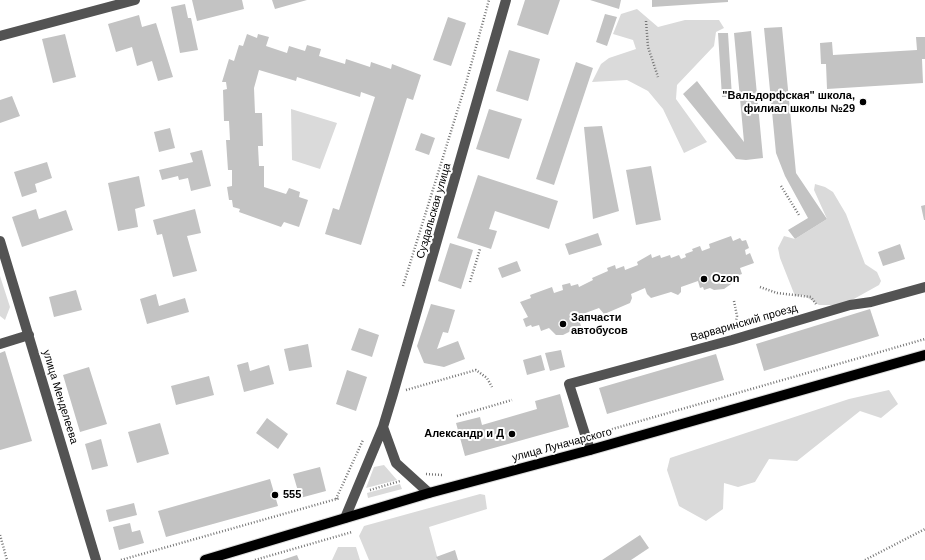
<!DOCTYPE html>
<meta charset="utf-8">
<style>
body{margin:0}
canvas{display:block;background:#fff}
</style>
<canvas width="925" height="560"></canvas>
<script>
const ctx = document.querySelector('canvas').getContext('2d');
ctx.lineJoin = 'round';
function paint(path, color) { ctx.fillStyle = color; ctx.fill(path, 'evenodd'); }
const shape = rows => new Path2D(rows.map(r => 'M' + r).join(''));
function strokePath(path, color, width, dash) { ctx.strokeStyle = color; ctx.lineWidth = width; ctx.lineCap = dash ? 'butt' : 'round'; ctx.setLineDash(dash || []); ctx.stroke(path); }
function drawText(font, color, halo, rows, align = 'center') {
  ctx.font = font + ' Helvetica,sans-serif'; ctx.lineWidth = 4; ctx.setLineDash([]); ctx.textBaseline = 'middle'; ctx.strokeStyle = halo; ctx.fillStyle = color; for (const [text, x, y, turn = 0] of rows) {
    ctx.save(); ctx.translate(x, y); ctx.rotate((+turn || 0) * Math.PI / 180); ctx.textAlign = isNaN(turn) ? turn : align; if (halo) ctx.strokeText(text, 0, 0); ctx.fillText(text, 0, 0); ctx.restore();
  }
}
paint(shape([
 [637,9,658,27,685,20,719,20,724,28,716,32,714,46,677,85,676,99,707,142,684,153,663,109,648,91,627,80,592,82,601,64,609,58,636,49,633,40,613,34,621,14],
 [291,109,337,123,320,169,292,160],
 [815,184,825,187,833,192,846,214,865,264,877,272,881,281,879,285,843,305,819,305,803,295,795,296,780,258,778,248,784,236,795,239,827,219,814,190],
 [0,276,10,307,5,320,0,316],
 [889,390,898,404,881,418,860,411,797,461,769,459,755,482,738,487,724,483,723,509,706,521,679,506,667,470,670,458,849,399],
 [384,465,397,480,366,488,374,467],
 [400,484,402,489,368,498,367,493],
 [480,494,485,495,487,509,429,527,438,560,369,560,359,536,364,526],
 [338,547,356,547,360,560,332,560]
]), '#dadada');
paint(shape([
 [192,0,242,0,244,9,197,21],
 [272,0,307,0,275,9],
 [525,0,560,0,548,35,517,25],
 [590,0,621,0,619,9],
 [652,0,728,0,728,2,652,7],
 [185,4,188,18,191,18,198,50,180,53,171,7],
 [605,14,617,17,607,46,596,42],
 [139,15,142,27,156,23,173,77,158,81,152,61,137,66,132,47,116,52,108,24],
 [448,17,466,23,451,66,433,60],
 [782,27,796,173,827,219,795,239,788,230,808,218,785,176,776,153,764,28],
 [751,31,763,158,746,160,736,159,683,94,697,81,744,142,734,33],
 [718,33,728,33,732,97,722,97],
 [65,34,76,77,53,83,42,39],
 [247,34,257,38,258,34,269,37,266,46,287,53,289,46,305,51,307,45,321,49,319,56,345,64,346,59,370,67,371,62,391,69,392,64,421,75,413,100,407,98,361,245,325,234,333,208,339,210,375,97,361,92,360,97,297,77,296,81,259,70,254,88,255,113,262,113,263,146,258,146,259,166,264,166,264,187,286,194,289,188,300,192,299,197,308,200,299,227,284,222,281,227,239,212,240,209,233,207,232,200,229,200,227,187,232,186,232,170,228,170,226,140,230,140,229,121,224,121,223,90,227,89,226,82,222,82,229,59,234,61,239,45,243,46],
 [916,37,925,37,925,59,922,59,923,83,827,89,826,64,821,64,820,43,832,42,833,55,917,50],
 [509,50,540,59,528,101,496,91],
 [576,62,593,68,554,185,536,179],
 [12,96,20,116,0,123,0,100],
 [489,109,522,119,509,159,476,149],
 [602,126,619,211,593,219,584,127],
 [170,128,175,148,159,152,154,132],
 [421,133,435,138,429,155,415,150],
 [202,150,211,186,191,191,188,178,179,180,178,176,162,180,159,170,193,162,190,153],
 [47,162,52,178,35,184,37,192,22,197,14,172],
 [651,166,661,220,636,225,626,170],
 [478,175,558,201,549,229,495,211,489,229,497,231,491,249,457,238],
 [139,176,145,206,135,209,138,227,118,231,108,183],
 [925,205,925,220,924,220,921,206],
 [36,209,39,219,66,210,73,230,22,247,12,217],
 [195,209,201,233,187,236,197,271,173,277,162,234,157,235,153,220],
 [598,233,602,245,569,255,565,244],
 [731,236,733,241,740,238,742,241,746,240,749,248,745,250,746,255,750,253,754,263,740,268,742,274,732,277,731,284,724,289,714,290,710,288,704,290,703,287,700,288,698,281,681,287,681,292,678,295,671,292,651,298,647,294,645,288,631,294,632,298,630,303,609,312,604,314,599,308,580,315,583,322,580,323,581,326,563,335,556,335,549,328,541,331,539,325,532,327,531,325,526,327,523,319,528,317,520,302,531,298,530,295,552,287,554,293,563,290,562,285,570,283,571,286,578,284,579,287,593,280,592,278,608,271,607,268,615,265,616,269,624,266,625,270,638,265,637,262,651,254,652,258,660,255,661,258,670,255,671,258,679,255,681,259,686,257,685,254,693,251,692,249,700,246,702,251,710,248,709,244],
 [450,243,473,250,461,289,438,281],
 [900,244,905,259,883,266,878,252],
 [517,261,521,271,502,278,498,268],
 [76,290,82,310,54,317,49,297],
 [156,294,159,306,185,298,189,312,147,324,140,299],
 [431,304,455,310,448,333,443,332,437,349,458,341,465,359,444,367,424,363,417,346],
 [870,309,879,336,764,371,756,344],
 [359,328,379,335,372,357,351,350],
 [308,344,312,367,289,371,284,349],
 [561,350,565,367,550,371,545,353],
 [5,351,32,441,0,450,0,353],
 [716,354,724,380,607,414,599,388],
 [541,355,545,370,527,375,523,360],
 [248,362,250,371,269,365,274,384,244,392,237,365],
 [89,367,107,424,80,432,63,375],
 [347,370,367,377,356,411,336,404],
 [209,376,214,395,176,405,171,386],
 [560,394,569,427,465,456,456,423,480,417,482,425,537,409,535,401],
 [267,418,288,434,278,449,256,433],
 [160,423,169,454,137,463,128,432],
 [101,439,108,466,92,470,85,444],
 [320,467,326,491,300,498,293,474],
 [270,479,278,506,166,537,158,511],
 [134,503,137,515,109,522,106,510],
 [130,523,132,532,140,530,144,543,119,550,113,527],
 [640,535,649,548,631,560,602,560],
 [455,550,458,560,438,560,436,557],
 [297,555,299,560,282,560]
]), '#c3c3c3');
const major = shape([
 [205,560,429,493,590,450,925,355]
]);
strokePath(major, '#dbdbdb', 12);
strokePath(shape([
 [646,21,648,47,658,77],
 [781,186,799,215],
 [470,282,480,249],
 [403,286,466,83,489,0],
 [760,287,777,293,811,297,816,304],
 [734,301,737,316,735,327],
 [406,390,476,370,487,378,492,387],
 [457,416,512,400],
 [609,430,925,339],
 [426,474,442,475],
 [370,490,400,481],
 [336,499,363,440],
 [0,535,7,560],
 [121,560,340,498],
 [255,560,352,532],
 [865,560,925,529]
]), '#757575', 2.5, [1, 2]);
strokePath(shape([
 [0,36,135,0],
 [0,241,96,560],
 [0,344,29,335],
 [383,427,396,463,429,493],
 [590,450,569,384,732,340,850,305,871,302,925,287],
 [345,518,383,427,393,394,506,0]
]), '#535353', 10);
strokePath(major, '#000', 10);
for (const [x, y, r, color] of [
 [863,102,4,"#000"],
 [704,279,4,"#000"],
 [563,324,4,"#000"],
 [512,434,4,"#000"],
 [275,495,4,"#000"]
]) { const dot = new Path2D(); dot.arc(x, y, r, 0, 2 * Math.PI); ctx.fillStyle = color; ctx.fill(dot); strokePath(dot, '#fff', 1.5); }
drawText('bold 11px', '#000', '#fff', [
 ["\"Вальдорфская\" школа,",855,96,"right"],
 ["филиал школы №29",855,109,"right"],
 ["Ozon",712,279],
 ["Запчасти",571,318],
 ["автобусов",571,331],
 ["Александр и Д",504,434,"right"],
 ["555",283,495]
], 'left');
drawText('11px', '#000', '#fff', [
 ["Суздальская улица",434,211,-74],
 ["Варваринский проезд",744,323,-16],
 ["улица Менделеева",60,397,73],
 ["улица Луначарского",562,445,-15]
]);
</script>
